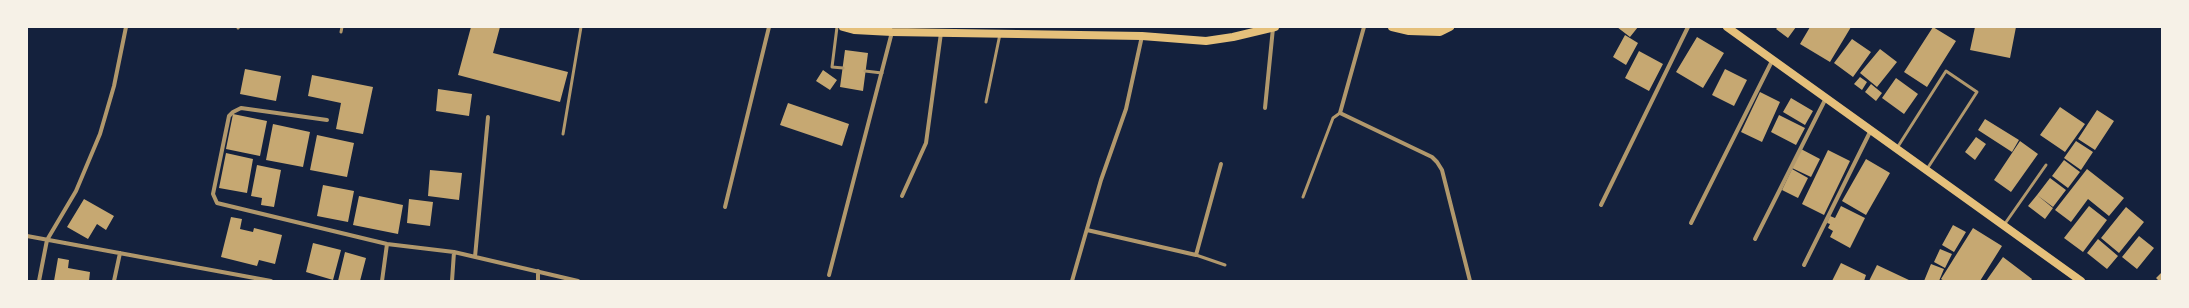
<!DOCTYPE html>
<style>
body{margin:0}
#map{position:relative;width:2189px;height:308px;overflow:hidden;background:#14213d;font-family:Cabin,sans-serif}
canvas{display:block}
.frame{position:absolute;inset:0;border:28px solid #f6f1e7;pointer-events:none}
</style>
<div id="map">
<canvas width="2189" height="308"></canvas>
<div class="frame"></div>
</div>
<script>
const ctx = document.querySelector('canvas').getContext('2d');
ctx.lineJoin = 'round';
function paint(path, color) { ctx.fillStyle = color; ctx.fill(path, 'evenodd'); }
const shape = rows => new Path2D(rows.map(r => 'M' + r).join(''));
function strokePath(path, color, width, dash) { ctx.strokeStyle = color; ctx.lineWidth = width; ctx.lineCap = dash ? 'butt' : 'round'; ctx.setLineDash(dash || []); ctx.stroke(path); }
paint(shape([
 [471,27,500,27,493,53,568,72,560,102,458,75],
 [1617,27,1638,27,1630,37],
 [1778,27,1796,27,1788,38,1776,29],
 [1810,27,1851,27,1830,62,1800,44],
 [1933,27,1956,41,1927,87,1904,72],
 [1975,27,2016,27,2010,58,1970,50],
 [1625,35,1638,43,1626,65,1613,57],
 [1697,37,1724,53,1703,88,1676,72],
 [1852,39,1871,52,1853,77,1834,63],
 [1880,49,1897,62,1877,87,1860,73],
 [845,50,868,53,863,91,840,87],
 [1639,51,1663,64,1649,91,1625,78],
 [245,69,281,76,276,101,240,94],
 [1725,69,1747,80,1734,106,1712,95],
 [823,70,837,80,830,90,816,81],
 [312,75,373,87,363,134,336,129,341,103,308,96],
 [1860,77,1867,82,1862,90,1854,84],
 [1896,78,1918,94,1904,114,1882,98],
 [1871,84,1882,93,1876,101,1865,92],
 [438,89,472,94,469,116,436,111],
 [1760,92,1780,102,1762,142,1741,132],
 [1791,98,1813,111,1805,125,1783,112],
 [788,103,849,124,842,146,780,125],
 [2060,107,2085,124,2065,152,2040,135],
 [2097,110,2114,121,2095,150,2078,139],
 [233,114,267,121,260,156,226,149],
 [1779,115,1805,128,1796,145,1771,132],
 [1985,119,2019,140,2012,152,1978,130],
 [273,124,310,132,303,167,266,160],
 [317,135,354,143,347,177,310,170],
 [1976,137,1986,144,1975,160,1965,152],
 [2020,141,2038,154,2011,192,1994,180],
 [2076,141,2093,152,2081,170,2064,158],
 [1801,149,1820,159,1811,177,1792,168],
 [1828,150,1850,161,1824,215,1802,204],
 [226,153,253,159,247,193,219,188],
 [1866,159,1890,173,1866,215,1842,201],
 [2064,160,2080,172,2068,188,2052,176],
 [257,165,281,170,274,207,261,205,262,198,251,196],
 [1792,169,1808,178,1798,198,1782,190],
 [2087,169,2124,198,2109,216,2088,199,2071,222,2055,210],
 [430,170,462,173,459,200,428,196],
 [2050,178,2066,190,2053,207,2037,195],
 [323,185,354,191,348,222,317,216],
 [2037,195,2053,208,2045,219,2028,206],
 [359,196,403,205,398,234,353,225],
 [84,199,114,216,106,230,97,224,88,239,67,227],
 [409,199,433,202,430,226,407,223],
 [1841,206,1865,218,1850,248,1830,237,1833,231,1828,228,1830,224,1827,223,1830,216,1835,218],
 [2089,206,2107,220,2083,252,2064,238],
 [2126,207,2144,222,2119,253,2101,238],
 [231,217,242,219,240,229,253,232,254,228,282,235,275,264,259,260,257,266,221,257],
 [1953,225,1966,232,1954,252,1942,245],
 [1973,228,2002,246,1980,281,1944,281,1941,279],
 [2139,236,2154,248,2137,269,2122,257],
 [2098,239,2118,256,2107,269,2087,253],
 [313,243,341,250,333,280,306,272],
 [1940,249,1952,254,1945,268,1934,262],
 [345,252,366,258,360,281,338,281],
 [2003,257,2032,279,2031,281,1986,281],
 [58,258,69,260,68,268,90,272,89,281,54,281],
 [1841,263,1866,275,1864,281,1832,281],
 [1931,264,1944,269,1939,281,1924,281],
 [1877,265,1911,281,1869,281],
 [2162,272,2162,281,2159,281,2156,278]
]), '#c6a872');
strokePath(shape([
 [837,27,832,67,843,68],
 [238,28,239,27],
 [341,32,342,27],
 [865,71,882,73],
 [986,102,1000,34],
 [563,134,581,27],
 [1897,148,1946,71,1977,92,1927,169],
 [1303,197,1333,118,1340,113],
 [2004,225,2046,165],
 [1196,255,1225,265]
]), '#b1986c', 3);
strokePath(shape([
 [1364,27,1340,113,1432,157,1437,162,1442,170,1470,281],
 [1265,108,1273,28],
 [327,120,241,108,233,112,229,116,213,194,217,203,387,244,454,252,578,281],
 [902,196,926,143,941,33],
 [1601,205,1688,27],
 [725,207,769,27],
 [1691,223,1773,59],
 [1087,230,1196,255,1221,164],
 [27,236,271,281],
 [1755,239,1826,98],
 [475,257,488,117],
 [1804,265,1871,130],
 [829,275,892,32],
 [39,281,47,240,76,191,100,134,114,86,126,27],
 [114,281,120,253],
 [382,281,387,244],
 [452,281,454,252],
 [538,281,538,271],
 [1072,281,1101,180,1126,109,1142,36]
]), '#b1986c', 4);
strokePath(shape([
 [843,27,854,30,892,32,1142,36,1206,41,1233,37,1275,27],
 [1392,27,1409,31,1440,32,1450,27],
 [1727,27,2081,281]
]), '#e5c07b', 8);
</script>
